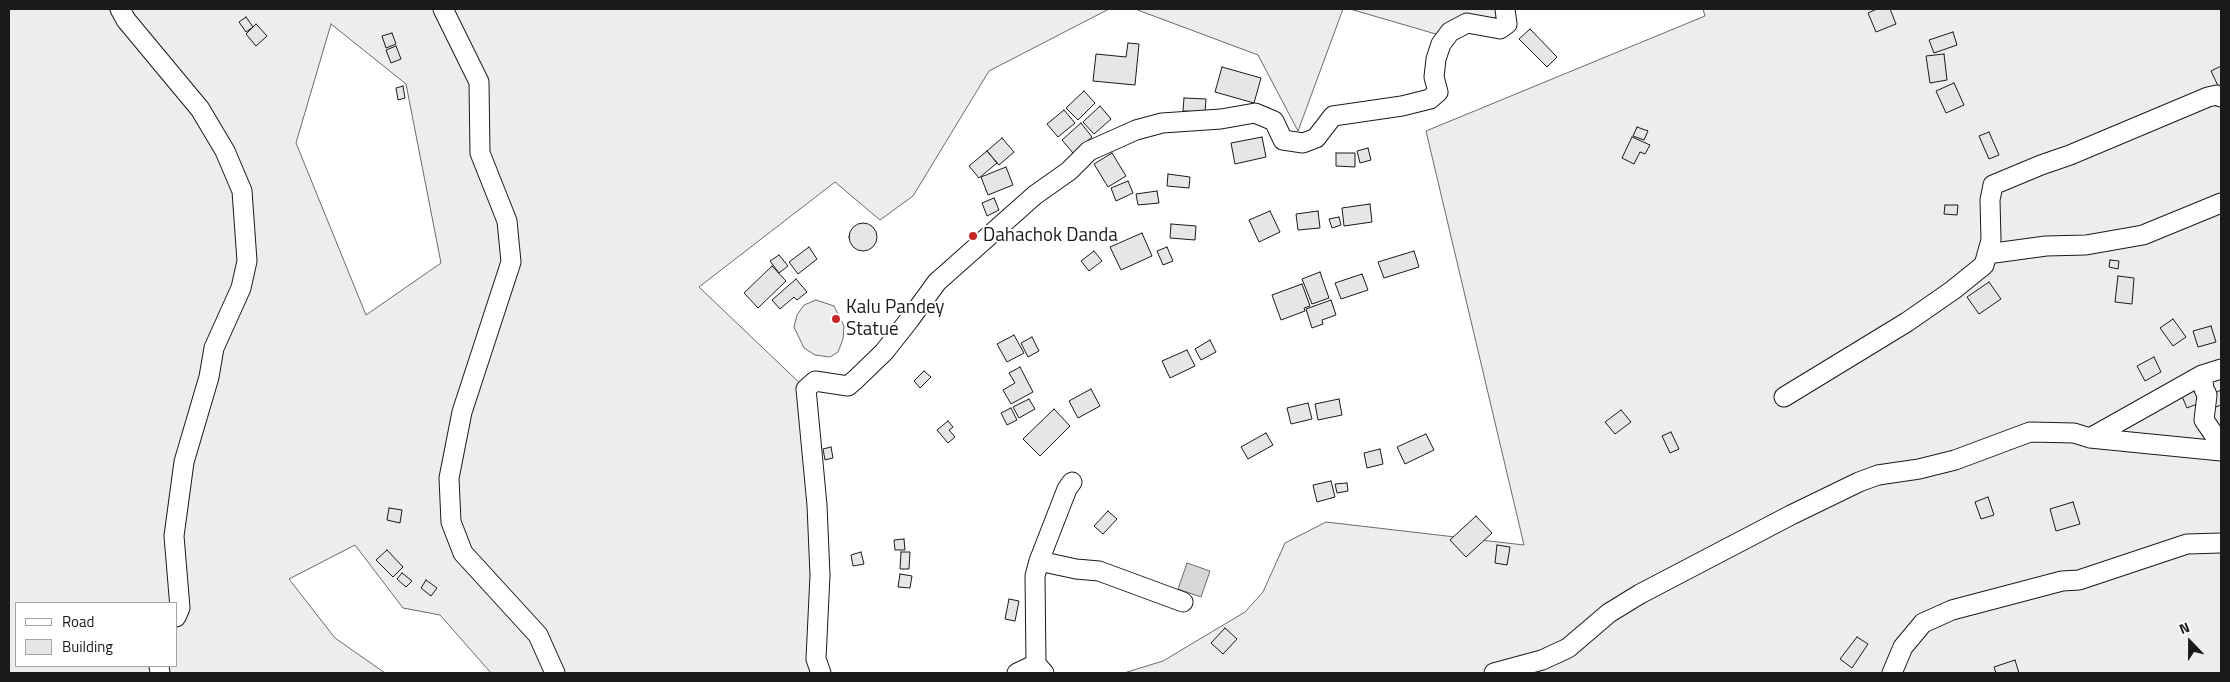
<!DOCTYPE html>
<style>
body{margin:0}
#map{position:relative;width:2230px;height:682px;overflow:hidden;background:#fff;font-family:"Titillium Web",sans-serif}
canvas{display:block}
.frame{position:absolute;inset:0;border:10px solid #1a1a1a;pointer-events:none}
.legend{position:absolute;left:15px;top:602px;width:162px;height:65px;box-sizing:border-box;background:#fff;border:1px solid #a3a3a3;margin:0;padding:6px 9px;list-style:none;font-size:15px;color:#1a1a1a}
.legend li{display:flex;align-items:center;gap:10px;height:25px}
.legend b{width:25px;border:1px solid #a3a3a3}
.north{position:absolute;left:2165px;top:617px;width:50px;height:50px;-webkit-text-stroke:4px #fff;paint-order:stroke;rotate:338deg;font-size:14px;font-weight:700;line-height:20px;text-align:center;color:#1a1a1a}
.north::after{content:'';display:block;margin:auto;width:18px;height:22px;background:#1a1a1a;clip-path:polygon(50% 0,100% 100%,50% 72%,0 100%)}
</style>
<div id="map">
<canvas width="2230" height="682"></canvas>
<div class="frame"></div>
<ul class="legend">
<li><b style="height:6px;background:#fff"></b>Road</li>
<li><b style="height:14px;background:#e6e6e6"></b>Building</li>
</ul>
<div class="north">N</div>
</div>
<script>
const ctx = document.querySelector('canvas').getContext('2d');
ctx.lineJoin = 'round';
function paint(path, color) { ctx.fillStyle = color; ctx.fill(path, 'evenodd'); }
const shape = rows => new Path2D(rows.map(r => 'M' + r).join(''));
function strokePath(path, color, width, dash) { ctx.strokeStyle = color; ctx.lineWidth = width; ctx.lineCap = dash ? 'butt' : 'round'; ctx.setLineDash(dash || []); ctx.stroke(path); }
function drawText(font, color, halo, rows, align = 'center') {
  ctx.font = font + ' "Titillium Web",sans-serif'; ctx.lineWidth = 4; ctx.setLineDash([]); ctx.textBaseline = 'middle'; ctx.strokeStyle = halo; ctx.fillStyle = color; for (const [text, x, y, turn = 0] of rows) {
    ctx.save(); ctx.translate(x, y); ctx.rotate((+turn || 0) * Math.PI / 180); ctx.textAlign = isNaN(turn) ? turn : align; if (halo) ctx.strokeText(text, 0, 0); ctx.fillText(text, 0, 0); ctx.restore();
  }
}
const built = shape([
 [9,9,1109,9,989,71,913,196,880,220,835,182,699,287,806,389,821,673,491,673,440,615,403,608,355,545,289,579,335,638,385,673,9,673,9,9],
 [331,24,406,84,441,263,366,315,296,143,331,24],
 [16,603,176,603,176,666,16,666,16,603],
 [1135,9,1343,9,1298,131,1258,55,1135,9],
 [1350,9,1517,9,1446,37,1350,9],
 [1703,9,2221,9,2221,673,1124,673,1163,661,1245,612,1263,592,1285,543,1326,522,1524,545,1426,131,1705,16,1703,9],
 [816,300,834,306,844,326,843,339,838,352,830,357,815,355,804,348,794,327,797,315,804,305,816,300]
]);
paint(built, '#ededed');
strokePath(built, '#6a6a6a', 1);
const water = shape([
 [1187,563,1210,571,1201,597,1178,589,1187,563]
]);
paint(water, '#d7d7d7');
strokePath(water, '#6a6a6a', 1);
const building = shape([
 [1877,9,1890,9,1896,24,1876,32,1868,13,1877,9],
 [246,17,253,27,246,32,239,22,246,17],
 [256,24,267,36,256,46,246,34,256,24],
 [1530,29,1557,57,1547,67,1519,39,1530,29],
 [1953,32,1957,45,1934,53,1929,40,1953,32],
 [392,33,396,44,386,48,382,36,392,33],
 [1128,43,1139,44,1135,85,1093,81,1096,54,1126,57,1128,43],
 [396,46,401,59,391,63,386,50,396,46],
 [1944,54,1947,80,1930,83,1926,56,1944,54],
 [2221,66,2221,92,2211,71,2221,66],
 [1222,67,1261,78,1254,103,1215,92,1222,67],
 [1954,83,1964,105,1946,113,1936,91,1954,83],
 [403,86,405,98,398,100,396,88,403,86],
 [1084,91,1095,103,1078,120,1066,108,1084,91],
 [1184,98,1206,99,1205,112,1183,111,1184,98],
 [1100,106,1111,119,1094,134,1083,122,1100,106],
 [1064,110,1075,123,1058,137,1047,124,1064,110],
 [1081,123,1092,137,1073,153,1062,140,1081,123],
 [1637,127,1648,131,1644,140,1633,136,1637,127],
 [1989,132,1999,155,1989,159,1979,136,1989,132],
 [1262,137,1266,157,1235,164,1231,143,1262,137],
 [1632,137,1650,145,1645,154,1640,152,1634,164,1622,158,1632,137],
 [1002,138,1014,152,999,165,987,151,1002,138],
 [1368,148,1371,160,1360,163,1357,151,1368,148],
 [987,151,997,163,979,178,969,166,987,151],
 [1112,153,1126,176,1108,187,1094,164,1112,153],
 [1336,153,1355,153,1355,167,1336,166,1336,153],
 [1006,167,1013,185,988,195,981,177,1006,167],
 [1168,174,1190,177,1189,188,1167,186,1168,174],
 [1128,181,1133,193,1116,201,1111,188,1128,181],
 [1157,191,1159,203,1138,205,1136,194,1157,191],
 [994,198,999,210,987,216,982,203,994,198],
 [1370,204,1372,222,1344,226,1342,208,1370,204],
 [1945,205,1958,205,1957,215,1944,214,1945,205],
 [1270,211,1280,232,1259,242,1249,220,1270,211],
 [1318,211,1320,228,1298,230,1296,214,1318,211],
 [1339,217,1341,225,1332,228,1329,219,1339,217],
 '849 237a14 14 0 1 1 28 0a14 14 0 1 1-28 0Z',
 [1171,224,1196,226,1195,240,1170,238,1171,224],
 [1142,233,1152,256,1121,270,1110,247,1142,233],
 [809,247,817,259,798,274,789,262,809,247],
 [1167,247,1173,261,1163,265,1157,251,1167,247],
 [1094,251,1102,261,1089,271,1081,261,1094,251],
 [1414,251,1419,267,1384,278,1378,262,1414,251],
 [779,255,788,266,779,273,770,261,779,255],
 [2110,260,2119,261,2118,269,2109,267,2110,260],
 [772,266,786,281,758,308,744,293,772,266],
 [1320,272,1329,298,1312,304,1302,279,1320,272],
 [1362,274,1368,290,1341,299,1335,283,1362,274],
 [2118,276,2134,278,2132,304,2115,302,2118,276],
 [796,279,807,292,797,300,794,297,780,309,772,300,796,279],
 [1989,282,2001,299,1979,314,1967,297,1989,282],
 [1302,284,1310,306,1304,308,1305,311,1281,320,1272,295,1302,284],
 [1331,300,1336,315,1322,320,1323,324,1312,328,1306,309,1331,300],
 [2173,319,2186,337,2173,346,2160,328,2173,319],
 [2211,326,2216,342,2198,347,2193,331,2211,326],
 [1014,335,1024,353,1007,362,997,344,1014,335],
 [1032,337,1039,351,1028,357,1021,343,1032,337],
 [1210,340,1216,352,1201,360,1195,349,1210,340],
 [1187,350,1195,366,1170,378,1162,361,1187,350],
 [2154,357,2161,372,2145,381,2137,366,2154,357],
 [1020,367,1033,392,1011,404,1003,390,1015,383,1009,373,1020,367],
 [924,371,931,377,920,388,914,381,924,371],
 [2196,388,2202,402,2187,408,2181,394,2196,388],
 [1091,389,1100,406,1078,418,1069,401,1091,389],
 [2221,390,2221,405,2216,407,2211,395,2221,390],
 [1029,399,1035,409,1019,418,1013,407,1029,399],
 [1339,399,1342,415,1318,420,1315,404,1339,399],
 [1308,403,1312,419,1291,424,1287,408,1308,403],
 [1011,408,1017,420,1007,425,1001,413,1011,408],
 [1054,409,1070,426,1040,456,1023,439,1054,409],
 [1621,410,1631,422,1615,434,1605,422,1621,410],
 [948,421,953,427,949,430,955,437,948,443,937,430,948,421],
 [1671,432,1679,449,1670,453,1662,436,1671,432],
 [1266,433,1273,445,1248,459,1241,447,1266,433],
 [1426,434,1434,450,1405,464,1397,447,1426,434],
 [831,447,833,458,825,460,823,449,831,447],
 [1380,449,1383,464,1367,468,1364,453,1380,449],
 [1331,481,1335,497,1317,502,1313,485,1331,481],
 [1347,483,1348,491,1337,493,1335,484,1347,483],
 [1988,497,1994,515,1981,519,1975,502,1988,497],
 [2073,502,2080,524,2056,531,2050,509,2073,502],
 [389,508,402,510,400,523,387,520,389,508],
 [1108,511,1117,519,1103,534,1094,526,1108,511],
 [1476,516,1492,533,1466,557,1450,540,1476,516],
 [904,539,905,550,895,550,894,540,904,539],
 [1497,545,1510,547,1507,565,1495,563,1497,545],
 [387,550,403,567,393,577,376,560,387,550],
 [861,552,864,564,853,566,851,555,861,552],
 [901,552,910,552,909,569,900,569,901,552],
 [402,573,412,581,406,587,397,579,402,573],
 [900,574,912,576,910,588,898,587,900,574],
 [426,580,437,588,431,596,421,588,426,580],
 [1009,599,1019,601,1015,621,1005,619,1009,599],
 [1225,628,1237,639,1223,654,1211,643,1225,628],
 [1857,637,1868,644,1852,668,1840,659,1857,637],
 [2015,660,2019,673,1996,673,1994,667,2015,660]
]);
paint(building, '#e6e6e6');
strokePath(building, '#1a1a1a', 1);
const minor = shape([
 [120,9,126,20,200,109,225,151,242,191,247,261,241,288,214,348,209,377,184,462,174,536,180,608,176,617],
 [443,9,479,82,480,153,507,221,511,262,462,412,449,478,451,522,463,553,538,635,555,673],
 [1987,254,2046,246,2086,245,2143,235,2221,203],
 [1784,397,1907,322,1953,290,1984,265,1991,240,1990,200,1993,185,2041,165,2070,155,2208,97,2217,95,2221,97],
 [2090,438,2202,375],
 [2219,449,2219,442,2204,420,2207,395,2204,389,2202,375,2221,369],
 [1039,561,1076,569,1099,571,1183,602],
 [159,666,160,673],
 [821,673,816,659,820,575,817,505,806,389,815,381,848,386,855,380,884,352,910,319,937,282,1035,195,1069,171,1089,151,1136,130,1162,123,1221,119,1255,113,1274,121,1283,140,1303,143,1316,138,1333,116,1402,106,1430,99,1438,92,1434,77,1436,59,1441,44,1450,32,1467,23,1500,29,1507,24,1505,9],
 [1017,673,1036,664],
 [1044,673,1036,664,1035,576,1039,561,1067,489,1072,482],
 [1494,673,1542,660,1568,648,1609,613,1640,594,1791,515,1859,482,1878,475,1919,469,1955,460,2030,432,2074,433,2090,438,2221,451],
 [1892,673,1903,647,1923,623,1952,610,2062,581,2079,580,2187,544,2221,543]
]);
strokePath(minor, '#1a1a1a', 21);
strokePath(minor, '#fff', 19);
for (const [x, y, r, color] of [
 [973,236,5,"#c62828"],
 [836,319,5,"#c62828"]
]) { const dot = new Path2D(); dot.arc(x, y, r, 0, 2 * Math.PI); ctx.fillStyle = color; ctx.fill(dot); strokePath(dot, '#fff', 2); }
drawText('19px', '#1a1a1a', '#fff', [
 ["Dahachok Danda",983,236],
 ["Kalu Pandey",846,308],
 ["Statue",846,330]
], 'left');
</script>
